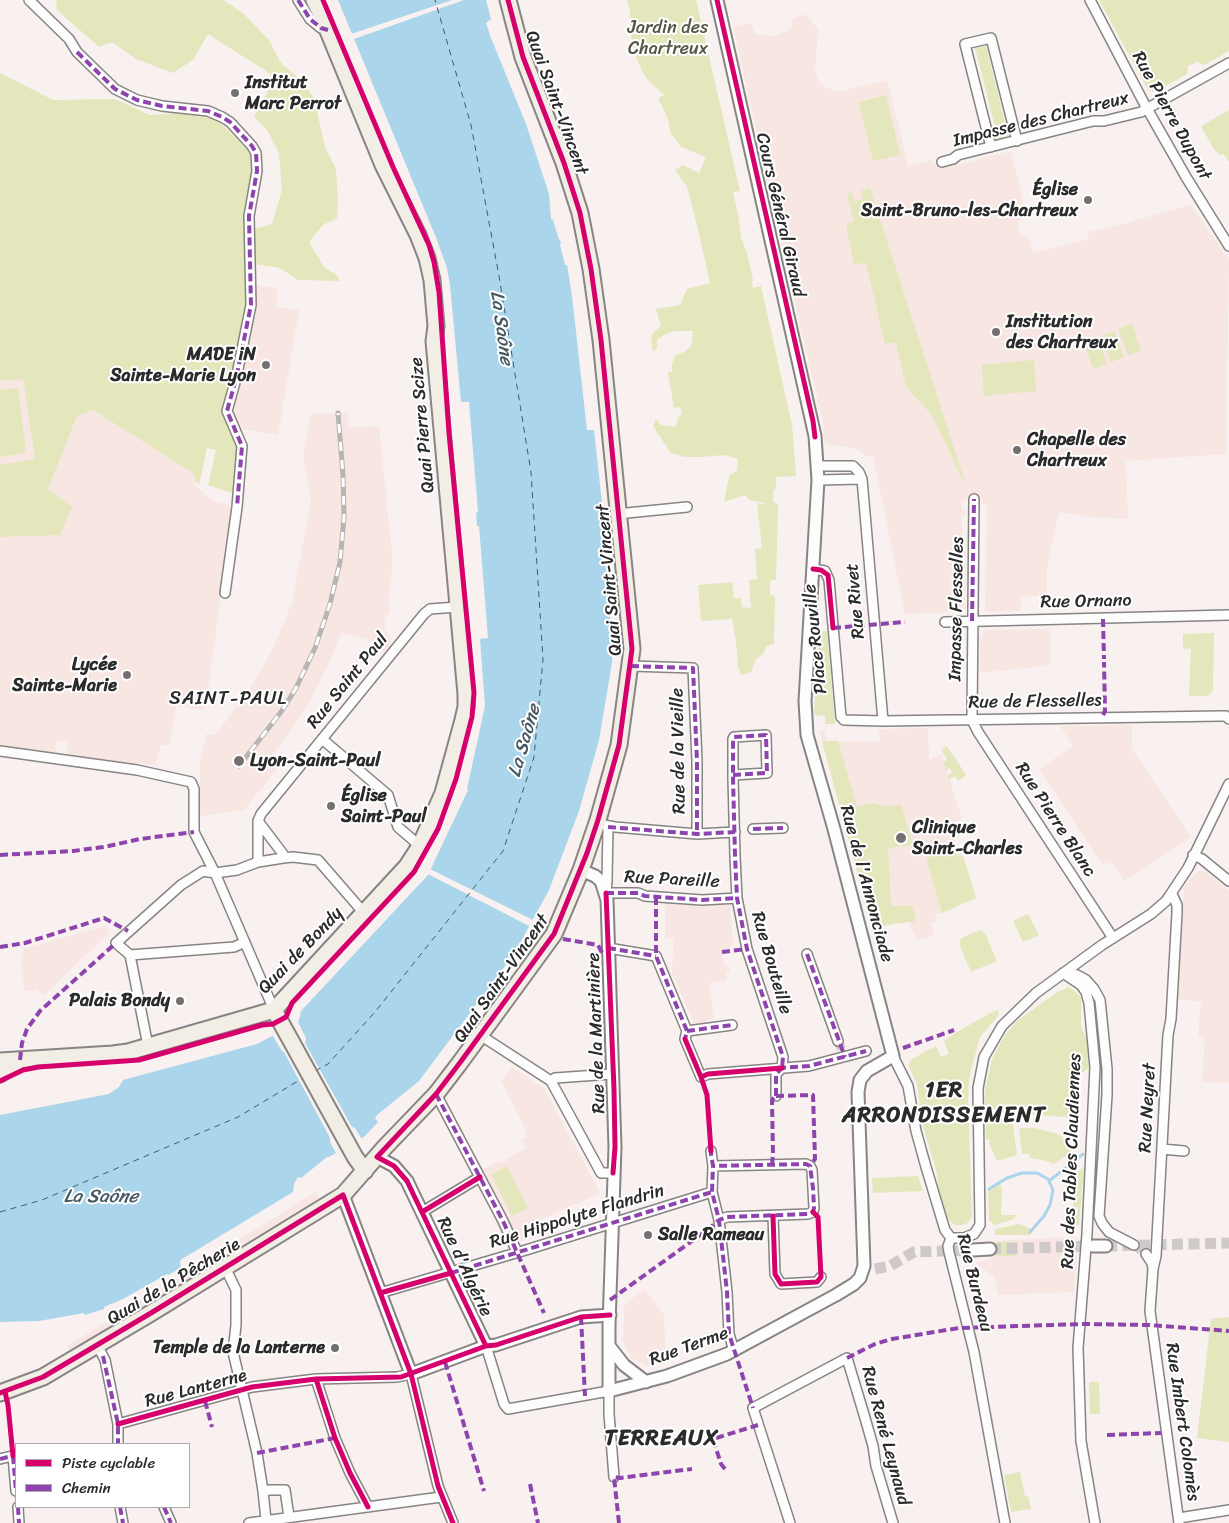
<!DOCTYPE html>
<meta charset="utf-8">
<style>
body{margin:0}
#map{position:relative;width:1229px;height:1523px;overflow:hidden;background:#f8f1f0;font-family:Sriracha,sans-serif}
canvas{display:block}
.legend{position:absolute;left:15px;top:1443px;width:175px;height:65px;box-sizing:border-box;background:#fff;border:1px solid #aaa;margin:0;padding:6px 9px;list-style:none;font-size:15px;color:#2b2b2b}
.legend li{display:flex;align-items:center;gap:10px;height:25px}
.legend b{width:25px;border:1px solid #aaa}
</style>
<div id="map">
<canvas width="1229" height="1523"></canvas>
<ul class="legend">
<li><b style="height:6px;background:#d6006c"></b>Piste cyclable</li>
<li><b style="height:6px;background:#8e44ad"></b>Chemin</li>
</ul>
</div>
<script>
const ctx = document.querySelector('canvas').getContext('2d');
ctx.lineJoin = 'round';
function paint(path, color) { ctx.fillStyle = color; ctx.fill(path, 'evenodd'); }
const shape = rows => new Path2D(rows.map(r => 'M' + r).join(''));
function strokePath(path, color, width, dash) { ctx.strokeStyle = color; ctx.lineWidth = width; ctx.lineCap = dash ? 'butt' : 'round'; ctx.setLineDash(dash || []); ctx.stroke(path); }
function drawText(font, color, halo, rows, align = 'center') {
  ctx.font = font + ' Sriracha,sans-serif'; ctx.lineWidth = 4; ctx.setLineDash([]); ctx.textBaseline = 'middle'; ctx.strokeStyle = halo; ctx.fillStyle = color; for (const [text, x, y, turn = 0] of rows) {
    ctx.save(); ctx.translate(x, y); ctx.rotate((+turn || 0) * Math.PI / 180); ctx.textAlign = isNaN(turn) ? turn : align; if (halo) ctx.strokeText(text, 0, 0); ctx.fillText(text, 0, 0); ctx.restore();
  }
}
paint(shape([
 [799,15,805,15,810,19,818,29,815,71,818,80,824,87,838,92,887,80,908,166,932,160,933,164,939,163,941,169,1011,151,1024,205,1019,206,1022,217,1017,225,1019,232,1029,238,1033,253,1089,239,1088,232,1122,224,1122,225,1136,220,1191,205,1229,260,1226,454,1126,461,1128,519,1088,517,1059,512,1047,569,1047,598,1036,596,1021,597,1020,611,985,612,987,504,982,504,982,498,971,498,961,502,962,510,965,510,965,515,962,516,962,540,966,540,965,612,905,614,873,456,867,457,858,449,825,444,823,423,779,233,782,232,781,229,787,227,782,214,773,204,777,199,774,186,769,187,733,26,751,23,755,34,773,36,791,30,793,18,797,18],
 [254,285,277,288,277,307,299,310,278,435,236,428,232,414,252,317],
 [23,378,35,460,0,465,0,381],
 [93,410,193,473,196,486,214,502,230,505,232,508,209,686,203,710,176,706,170,745,161,745,155,765,67,756,67,741,56,741,55,754,0,745,0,537,60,534,48,489,77,416],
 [348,413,347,427,379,426,392,553,392,569,388,603,391,611,385,618,384,624,385,630,391,637,391,647,386,654,367,639,341,633,332,657,307,706,293,727,271,757,280,765,244,810,200,816,200,763,206,734,215,735,249,691,273,649,292,603,311,500,303,457,310,420,312,414],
 [1050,629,1051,665,980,673,980,638,983,637,983,630],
 [1132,725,1132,749,1191,837,1124,881,1111,862,1103,866,1039,769,1073,746,1060,726],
 [928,728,929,760,942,755,962,819,950,824,958,852,962,852,976,898,935,915,936,921,931,923,934,936,917,940,909,922,872,927,819,730,824,730,827,741,865,741,865,742,879,742,880,740,878,729],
 [1198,871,1205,871,1229,891,1229,1083,1202,1082,1205,1037,1198,1037,1201,1001,1177,1000,1184,886],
 [670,901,730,905,733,945,731,947,721,949,724,966,729,965,730,972,726,972,727,980,709,983,714,1018,695,1026,672,973,674,938,665,938,665,906],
 [107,925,109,933,43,996,36,989,34,991,24,990,22,964,23,949],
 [512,1067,544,1088,600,1193,536,1222,540,1235,523,1241,515,1238,482,1170,497,1162,498,1164,527,1148,522,1140,527,1137,525,1133,527,1132,501,1080,504,1079],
 [316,1192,324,1204,75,1359,67,1346],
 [1076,1237,1077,1257,1074,1292,998,1295,994,1277,977,1264,979,1261,990,1260,990,1241],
 [645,1289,664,1315,666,1360,648,1366,631,1358,623,1341,624,1308,626,1303]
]), '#f7e6e2');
paint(shape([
 [56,0,223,0,243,13,269,40,281,63,302,81,314,98,325,147,336,169,338,200,337,218,323,225,309,242,324,267,338,276,339,281,298,280,280,268,253,264,254,229,272,224,282,190,279,153,267,130,254,117,274,80,269,73,208,34,193,60,173,73,136,59,112,42,99,47,57,10],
 [627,0,696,0,740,191,733,192,739,219,741,238,747,253,753,280,752,282,753,288,761,286,792,425,796,476,776,477,776,488,773,490,773,501,778,505,776,580,772,580,770,582,770,594,775,597,774,644,766,646,763,654,756,659,751,672,741,675,738,667,736,641,732,619,701,621,698,585,732,582,734,598,741,598,742,607,751,608,749,580,757,579,755,549,762,548,757,503,762,505,765,503,749,500,745,495,724,502,729,477,731,474,737,471,738,459,724,455,702,457,683,457,670,452,653,426,656,419,661,425,676,427,678,418,682,414,680,407,674,408,668,372,672,372,672,364,675,355,684,352,691,346,693,331,674,331,664,335,657,340,657,349,653,352,651,339,653,333,661,326,656,309,680,305,687,289,710,283,698,229,687,187,675,170,683,165,699,173,706,157,681,147,670,132,668,119,658,98,664,95,646,78,641,69,634,52,630,30,630,12],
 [1099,0,1229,0,1229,51,1204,65,1197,62,1188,66,1187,74,1155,92,1148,90],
 [986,46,1008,135,998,139,975,48],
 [0,73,53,100,115,99,150,115,176,113,216,119,251,153,254,167,249,296,231,385,225,408,237,444,235,494,208,485,216,450,207,448,199,485,195,480,193,473,93,410,77,416,48,489,72,507,60,535,0,537,0,465,35,459,23,379,0,381],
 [886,95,900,155,873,161,859,102],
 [1229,110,1229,162,1224,154,1220,155,1213,148,1201,126],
 [870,188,964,479,962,479,932,415,906,387,896,342,885,344,866,263,854,264,846,224,854,222,847,194,852,192,854,201,863,199,861,190],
 [1132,324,1141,351,1128,355,1118,329],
 [1114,331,1124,357,1111,362,1101,336],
 [1097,338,1107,364,1093,369,1084,343],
 [1034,360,1036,391,984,396,982,365],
 [18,388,26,453,0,457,0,390],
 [827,631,835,724,825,724,825,715,817,716,814,713,819,632],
 [1214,633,1213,690,1208,696,1189,696,1191,648,1183,649,1183,634],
 [822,741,838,741,857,807,874,803,886,807,892,805,901,805,913,845,888,848,891,906,912,906,916,921,872,927],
 [947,746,966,775,958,781,955,776,949,780,948,775,952,773,950,768,946,770,944,762,947,760,942,751,942,749],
 [949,845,956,849,959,858,963,856,976,898,942,913,926,857,930,851],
 [1028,914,1039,935,1023,942,1013,921],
 [980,930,985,933,997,961,971,972,959,944,961,938],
 [1069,987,1081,997,1081,1026,1088,1042,1089,1068,1080,1074,1078,1110,1079,1118,1013,1113,1012,1115,1017,1155,997,1161,989,1143,990,1140,986,1139,985,1090,992,1059,1005,1035,1017,1021,1057,992],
 [996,1010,999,1011,998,1016,980,1037,969,1078,968,1101,972,1215,970,1220,966,1224,961,1225,955,1225,948,1219,938,1186,937,1173,922,1123,917,1084,908,1065,912,1059,936,1046,941,1057,949,1054,944,1041,955,1033],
 [1019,1128,1033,1128,1058,1134,1075,1149,1054,1164,1043,1160,1029,1158,1030,1154,1022,1154],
 [507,1166,528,1208,512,1216,491,1175],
 [1084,1167,1079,1225,1063,1226,1066,1223,1072,1211,1078,1211,1078,1207,1073,1207,1075,1185,1072,1176],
 [918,1176,923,1191,873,1193,872,1178],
 [1000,1183,1002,1190,1001,1215,1017,1215,1014,1219,995,1225,989,1220,988,1190],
 [1019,1224,1031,1229,1031,1235,995,1235,995,1229],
 [994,1242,1016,1242,1016,1256,994,1256],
 [1229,1317,1229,1442,1197,1438,1211,1319],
 [1089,1382,1099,1382,1100,1414,1090,1414],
 [1020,1472,1025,1496,1028,1496,1031,1509,1011,1512,1004,1475]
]), '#e4e7bc');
paint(shape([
 [338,0,486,0,491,19,486,23,491,38,526,124,549,194,551,219,553,220,559,240,560,239,561,244,560,245,565,265,567,265,572,296,587,430,594,430,610,577,606,578,613,646,612,663,599,740,579,811,549,890,514,954,419,1081,377,1115,375,1118,378,1122,365,1136,329,1157,327,1157,301,1178,298,1177,294,1184,293,1192,182,1259,180,1261,181,1268,168,1275,167,1274,123,1299,104,1307,104,1309,85,1315,84,1313,39,1321,0,1322,0,1115,109,1094,119,1087,123,1080,257,1044,298,1022,301,1011,428,875,468,790,467,789,485,706,480,639,488,638,479,526,477,526,476,513,478,512,469,402,461,402,450,285,447,268,437,240]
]), '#aad5eb');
paint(shape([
 [452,0,464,0,354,39,351,34],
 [430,869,535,921,531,927,428,874],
 [301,1014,298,1022,306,1038,305,1043,352,1127,355,1128,363,1141,337,1155,330,1142,330,1138,284,1052,282,1051,271,1033,296,1020]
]), '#f8f1f0');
strokePath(shape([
 [1049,1181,1083,1154],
 [989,1189,1007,1178,1022,1173,1037,1173,1048,1179,1053,1190,1050,1205,1044,1216,1030,1232]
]), '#aad5eb', 3);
strokePath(shape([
 [315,1071,328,1064,375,1012,503,851,534,757,543,659,531,472,499,276,471,125,435,0],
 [0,1212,42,1200,238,1117,303,1078]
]), '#475a64', 1, [6, 5]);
strokePath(shape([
 [838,1041,843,1052],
 [1134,1245,1146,1254]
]), '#cfc9c9', 9, [9, 4.5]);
strokePath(shape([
 [1106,1246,1229,1243],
 [990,1249,1093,1246],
 [875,1269,890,1266,914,1252,973,1250]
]), '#cfc9c9', 11, [11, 5.5]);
const minor = shape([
 [29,0,69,39,77,52,115,89,137,100,162,106,208,111,222,117,230,122,252,146,256,153,257,171,249,216,251,305,236,379,227,411,242,446,237,507,225,593],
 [298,0,310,19,321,28,327,30],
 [1090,0,1145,105,1186,177,1229,246],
 [991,147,965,44,991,38,1017,141],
 [942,162,953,159,958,155,1093,121,1104,121,1141,112,1229,63],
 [818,466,853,466,859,472,862,479,883,721],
 [818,480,862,479],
 [974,499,972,720,978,732,1113,938],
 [617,514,687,507],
 [813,569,825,571,829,580,841,717,844,720,883,721,1222,716,1226,716,1229,719],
 [945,622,1229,615],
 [631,666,693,668,697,761,697,834],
 [322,739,388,795,398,827,420,846],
 [0,751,137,770,191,782,194,789,194,832,215,873,274,1010],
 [733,775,767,773,766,735,734,737,733,739,733,778,735,856,737,898,747,949,783,1057,782,1068],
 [258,821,283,854,283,858],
 [604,825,615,827,697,834,735,832],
 [608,827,607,881,606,893,638,893,645,896,702,900,737,898],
 [753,829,783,828],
 [1193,855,1202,859,1229,881],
 [258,862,258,821,261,814,424,614,430,609,457,607],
 [1172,894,1177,905,1177,913,1171,1019,1168,1035,1156,1256,1153,1269,1150,1311,1179,1523],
 [245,942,234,947,130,955,116,943,181,885,203,871,215,873,237,870,258,862,283,858,293,857,318,860,364,913],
 [608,948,656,956,687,1031,685,1039,701,1077,708,1074,809,1066,866,1051],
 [807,954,838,1041],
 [130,955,148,1046],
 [1063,973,1081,985,1086,992,1089,1003,1095,1067,1087,1234,1078,1348,1081,1441,1095,1523],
 [1067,973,1077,975,1086,980,1094,989,1100,1000,1107,1069,1107,1095,1099,1216,1102,1223,1109,1232,1134,1245],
 [687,1031,732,1025],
 [480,1035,551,1081],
 [893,1056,908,1086,916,1131,926,1167,945,1230,951,1238],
 [551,1081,601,1173,613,1173],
 [551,1081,555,1078,612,1074],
 [436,1094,503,1221,517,1252],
 [776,1096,776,1074,782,1068],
 [1162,1149,1184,1151],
 [711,1151,713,1166,712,1192,719,1220,727,1292,729,1334,734,1351],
 [713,1166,806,1164,810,1166,812,1170,814,1208,813,1212,808,1214,727,1217,719,1220],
 [422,1212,480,1177],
 [773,1216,775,1274,781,1284,817,1282,821,1277],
 [951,1238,964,1238,974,1234,980,1225,978,1088,984,1057,1002,1026,1036,993,1102,945,1151,914,1166,901,1188,868,1229,784],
 [951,1238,948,1246,949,1252,974,1352,1005,1523],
 [1146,1254,1152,1263,1153,1269],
 [225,1267,236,1290,236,1325,233,1352,257,1453,263,1491],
 [380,1293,526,1250,712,1192],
 [97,1345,105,1360,118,1424,118,1444],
 [486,1346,504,1404,508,1409,609,1391,609,1414,614,1477],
 [316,1379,335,1438,350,1473,368,1507],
 [118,1424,252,1387,316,1379,397,1377,411,1374,438,1486,453,1523],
 [13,1456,16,1491],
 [0,1459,16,1455],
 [18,1507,19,1523],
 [120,1507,123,1523],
 [164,1507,171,1523],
 [1179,1518,1229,1510],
 [266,1520,263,1491,270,1490,285,1490,289,1517],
 [249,1523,441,1497],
 [790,1523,753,1408,847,1358,865,1418,873,1446,876,1466,893,1523]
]);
const tertiary = shape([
 [581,870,595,876,601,881,607,900,615,1147,609,1325,609,1391,667,1376,727,1354,836,1295,854,1284,860,1278,864,1266,858,1092,860,1080,867,1071,893,1056,834,829,807,735,805,701,818,480,815,436,717,0],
 [377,1157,394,1166,407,1181,486,1346],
 [343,1195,411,1374,486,1346,496,1345,581,1317,610,1315],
 [1093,1246,1106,1246],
 [973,1250,990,1249],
 [610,1347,624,1365,646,1382]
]);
const primary = shape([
 [274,1010,355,1157,365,1171],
 [0,1061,113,1054,128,1052,274,1010,407,866,420,846,443,793,463,720,466,707,466,694,434,341,436,326,432,280,427,258,418,235,383,165,321,14,314,0],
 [0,1074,20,1060],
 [0,1393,43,1377,151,1313,343,1195,385,1147,436,1094,459,1064,554,934,581,870,598,820,619,745,632,649,601,340,591,269,580,213,564,163,523,57,508,0]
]);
strokePath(minor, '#878484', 12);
strokePath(tertiary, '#878484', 15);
strokePath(primary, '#878484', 19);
strokePath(minor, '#fefdfd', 9);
strokePath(tertiary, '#fefdfd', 11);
strokePath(primary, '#f2eee5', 15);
const rail = shape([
 [239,766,281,712,295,690,315,648,330,604,340,562,344,517,343,475,338,413]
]);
strokePath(rail, '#b6b5b4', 5);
strokePath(rail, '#fff', 3, [9]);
strokePath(shape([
 [298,0,310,19,321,28,328,30],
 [77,52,115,89,137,100,162,106,208,111,222,117,230,122,252,146,256,153,257,171,249,216,251,305,236,379,227,411,242,446,237,507],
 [1103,619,1104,659],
 [972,621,974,499],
 [833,628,905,622],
 [631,666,693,668,697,761,697,834],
 [1103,715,1105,711,1104,662],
 [733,775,767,773,766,735,734,737,733,739,733,778,735,856,737,898,747,949,783,1057,782,1068],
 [608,827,697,834,735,832],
 [753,829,783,828],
 [0,855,73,851,104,847,140,839,194,832],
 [606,893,638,893,645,896,702,900,737,898],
 [656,897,656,956,687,1031,685,1039,686,1042],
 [563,939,598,945,602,953],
 [0,947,25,943,104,918,128,931],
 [608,948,656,956],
 [722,952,747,949],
 [807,954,845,1057],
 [687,1031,732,1025],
 [903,1048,954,1030],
 [20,1060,22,1043,27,1029,40,1011,116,943],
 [778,1068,809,1066,866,1051],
 [436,1094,503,1221,544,1313],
 [776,1096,813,1095,815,1159,810,1166],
 [776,1096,776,1074,782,1068],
 [710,1148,713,1166,712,1192,719,1220,727,1292,729,1334,753,1408],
 [772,1165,773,1154,772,1100,776,1096],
 [451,1273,712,1192],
 [610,1300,706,1231,719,1220,727,1217,808,1214,813,1212,814,1208,813,1188,810,1166,806,1164,713,1166],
 [581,1317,585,1396],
 [103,1356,118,1424,118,1444],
 [847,1358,875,1344,892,1339,959,1328,1084,1324,1149,1325,1229,1331],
 [445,1362,484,1491],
 [205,1401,212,1427],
 [1107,1435,1161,1433],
 [257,1453,335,1438],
 [13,1456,16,1491],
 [0,1459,16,1455],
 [725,1469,721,1464,713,1439,758,1425],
 [530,1484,538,1523],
 [18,1507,19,1523],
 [120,1507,123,1523],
 [164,1507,171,1523],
 [619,1523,614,1477,620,1478,692,1469]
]), '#8e44ad', 4, [8, 4]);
strokePath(shape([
 [717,0,813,421,815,437],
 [813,569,821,570,828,575,833,628],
 [606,893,614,1089,615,1147,613,1173],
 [685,1039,701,1077,707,1095,711,1151],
 [701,1077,708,1074,782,1068],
 [0,1081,23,1070,38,1067,139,1060,262,1025,273,1024,286,1017,292,1003,414,872,438,829,456,779,472,717,474,693,449,433,439,292,434,262,429,245,393,167,323,0],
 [422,1212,480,1177],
 [773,1216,775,1274,781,1284,817,1282,821,1277,818,1217,813,1212],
 [380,1293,451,1273],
 [486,1346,407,1181,394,1166,377,1157,436,1094,459,1064,554,934,587,853,598,820,619,745,632,649,601,340,591,269,580,213,564,163,523,57,508,0],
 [316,1379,335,1438,350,1473,368,1507],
 [5,1392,8,1405,13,1456],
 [0,1393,43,1377,151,1313,343,1195,411,1374,438,1486,453,1523],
 [118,1424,252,1387,316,1379,401,1377,486,1346,496,1345,581,1317,610,1315]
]), '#d6006c', 5);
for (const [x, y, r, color] of [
 [235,93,5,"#737070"],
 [1088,200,5,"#737070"],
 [996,332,5,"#737070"],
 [266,365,5,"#737070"],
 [1017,450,5,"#737070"],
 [127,675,5,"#737070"],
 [239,761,6,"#737070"],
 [331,806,5,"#737070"],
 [901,838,6,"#737070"],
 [180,1001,5,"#737070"],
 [648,1235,5,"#737070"],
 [335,1348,5,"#737070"]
]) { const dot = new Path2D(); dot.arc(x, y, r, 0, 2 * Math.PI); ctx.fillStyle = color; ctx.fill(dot); strokePath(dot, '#fff', 2); }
drawText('18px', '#555844', '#fff', [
 ["Jardin des",668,28],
 ["Chartreux",668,49]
]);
drawText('bold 18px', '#2b2b2b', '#fff', [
 ["Institut",245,83],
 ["Marc Perrot",245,104],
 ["Église",1078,190,"right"],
 ["Saint-Bruno-les-Chartreux",1078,211,"right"],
 ["Institution",1006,322],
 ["des Chartreux",1006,343],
 ["MADE iN",256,355,"right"],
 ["Sainte-Marie Lyon",256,376,"right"],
 ["Chapelle des",1027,440],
 ["Chartreux",1027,461],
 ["Lycée",117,665,"right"],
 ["Sainte-Marie",117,686,"right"],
 ["Lyon-Saint-Paul",250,761],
 ["Église",341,796],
 ["Saint-Paul",341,817],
 ["Clinique",912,828],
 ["Saint-Charles",912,849],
 ["Palais Bondy",170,1001,"right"],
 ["Salle Rameau",658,1235],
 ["Temple de la Lanterne",325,1348,"right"]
], 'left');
drawText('18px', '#2b2b2b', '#fff', [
 ["Quai Saint-Vincent",556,103,70],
 ["Rue Pierre Dupont",1171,116,61],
 ["Impasse des Chartreux",1041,120,-14],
 ["Cours Général Giraud",780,215,77],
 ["Quai Pierre Scize",423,425,-95],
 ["Quai Saint-Vincent",610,580,-95],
 ["Rue Rivet",856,601,-95],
 ["Rue Ornano",1086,602,-1],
 ["Impasse Flesselles",957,609,-89],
 ["Place Rouville",816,639,-96],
 ["Rue Saint Paul",348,681,-51],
 ["Rue de Flesselles",1035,702,-1],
 ["Rue de la Vieille",679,751,-91],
 ["Rue Pierre Blanc",1055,820,57],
 ["Rue Pareille",672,880,3],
 ["Rue de l'Annonciade",866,884,75],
 ["Quai de Bondy",301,951,-46],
 ["Rue Bouteille",771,963,74],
 ["Quai Saint-Vincent",502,979,-55],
 ["Rue de la Martinière",597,1033,-92],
 ["Rue Neyret",1148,1108,-87],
 ["Rue des Tables Claudiennes",1072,1161,-88],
 ["Rue Hippolyte Flandrin",577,1217,-17],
 ["Rue d'Algérie",464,1267,65],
 ["Quai de la Pêcherie",174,1282,-31],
 ["Rue Burdeau",974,1283,76],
 ["Rue Terme",689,1347,-20],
 ["Rue Lanterne",196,1389,-15],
 ["Rue Imbert Colomès",1182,1422,82],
 ["Rue René Leynaud",885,1436,75]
]);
drawText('italic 19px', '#475a64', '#fff', [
 ["La Saône",501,328,82],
 ["La Saône",525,741,-74],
 ["La Saône",101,1197]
]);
ctx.letterSpacing = '1px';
drawText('19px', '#2b2b2b', '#fff', [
 ["SAINT-PAUL",228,699]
]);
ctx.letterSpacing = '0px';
ctx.letterSpacing = '1px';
drawText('bold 22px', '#2b2b2b', '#fff', [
 ["1ER",944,1091],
 ["ARRONDISSEMENT",944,1116],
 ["TERREAUX",662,1439]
]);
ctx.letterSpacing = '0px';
</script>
